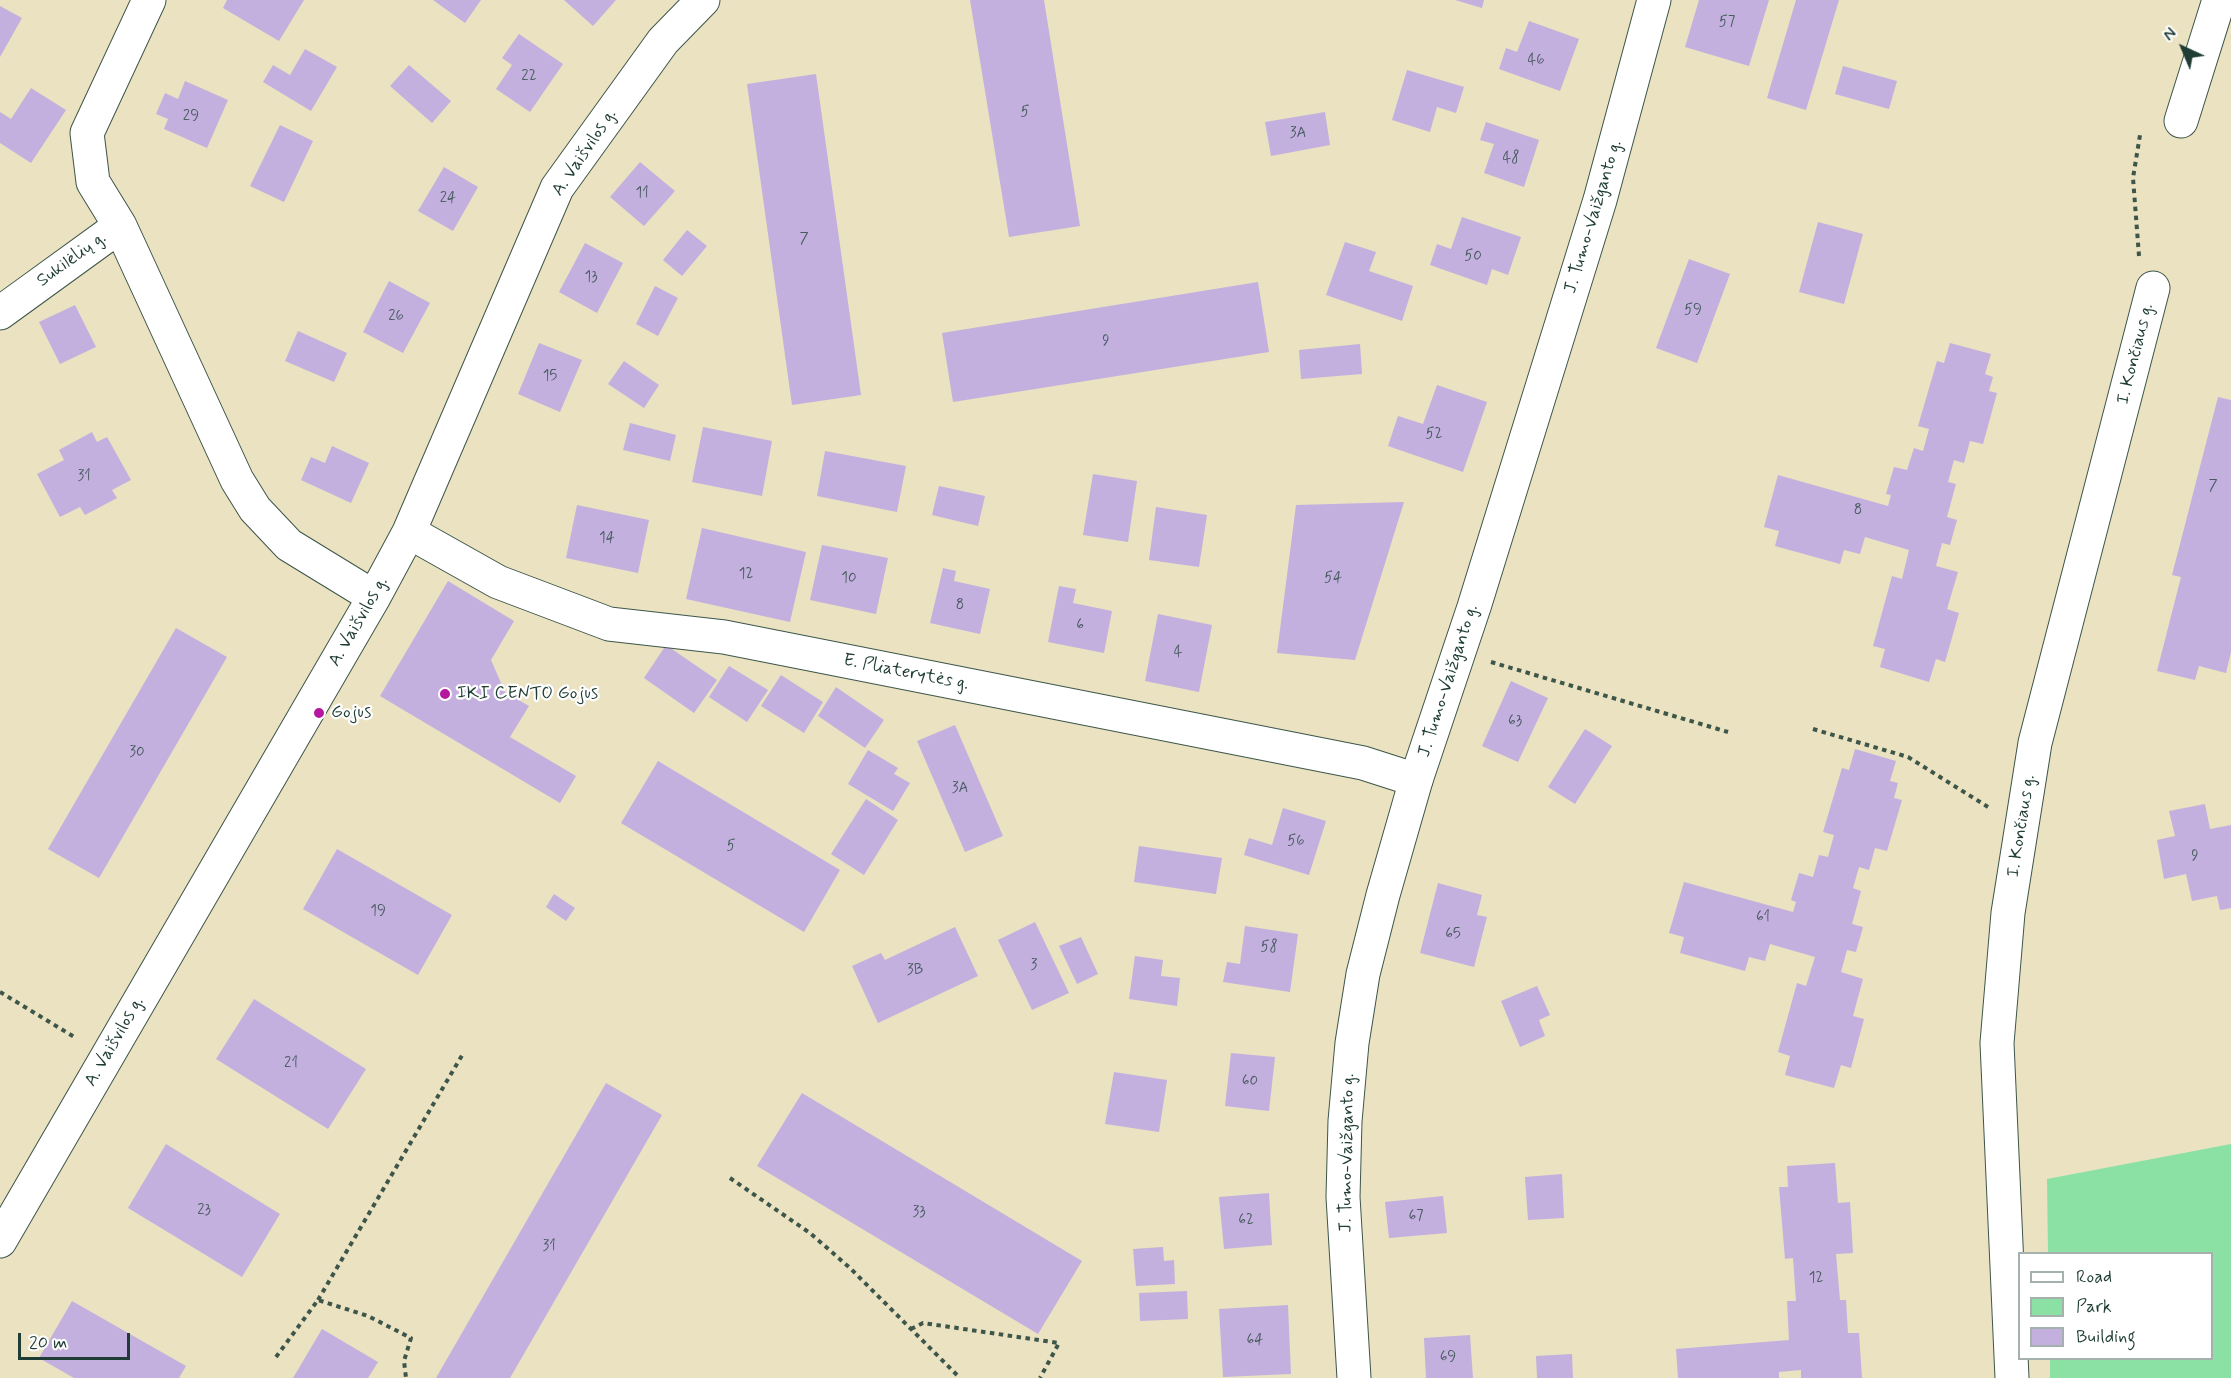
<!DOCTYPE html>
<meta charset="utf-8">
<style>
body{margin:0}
#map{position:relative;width:2231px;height:1378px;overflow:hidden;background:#eae2c1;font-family:Mynerve,sans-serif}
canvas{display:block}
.legend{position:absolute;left:2018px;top:1252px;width:195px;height:108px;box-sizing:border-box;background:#fff;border:2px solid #a5b1ae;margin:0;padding:8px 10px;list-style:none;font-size:18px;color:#1f3d34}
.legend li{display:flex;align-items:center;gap:12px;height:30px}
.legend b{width:30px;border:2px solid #a5b1ae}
.north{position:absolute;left:2153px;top:18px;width:60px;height:60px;-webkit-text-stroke:4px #fff;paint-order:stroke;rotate:316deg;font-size:16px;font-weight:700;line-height:24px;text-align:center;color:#1f3d34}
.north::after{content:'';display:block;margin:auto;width:21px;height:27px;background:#1f3d34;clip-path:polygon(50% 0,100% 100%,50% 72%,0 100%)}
.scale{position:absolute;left:18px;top:1333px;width:112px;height:27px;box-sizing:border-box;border:3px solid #1f3d34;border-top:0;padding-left:8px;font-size:18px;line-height:21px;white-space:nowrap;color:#1f3d34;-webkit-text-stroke:4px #fff;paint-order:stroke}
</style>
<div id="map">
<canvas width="2231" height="1378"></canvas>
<ul class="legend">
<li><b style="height:8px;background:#fff"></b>Road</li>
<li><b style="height:16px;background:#8be1a4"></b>Park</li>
<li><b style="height:16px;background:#c3b0df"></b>Building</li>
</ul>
<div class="north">N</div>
<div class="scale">20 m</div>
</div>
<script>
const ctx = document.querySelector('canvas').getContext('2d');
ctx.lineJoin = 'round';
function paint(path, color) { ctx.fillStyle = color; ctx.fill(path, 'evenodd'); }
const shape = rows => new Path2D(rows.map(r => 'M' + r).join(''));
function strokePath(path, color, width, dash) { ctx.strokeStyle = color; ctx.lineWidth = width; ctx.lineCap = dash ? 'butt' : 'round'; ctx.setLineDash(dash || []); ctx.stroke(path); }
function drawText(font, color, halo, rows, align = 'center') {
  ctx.font = font + ' Mynerve,sans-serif'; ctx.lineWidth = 4.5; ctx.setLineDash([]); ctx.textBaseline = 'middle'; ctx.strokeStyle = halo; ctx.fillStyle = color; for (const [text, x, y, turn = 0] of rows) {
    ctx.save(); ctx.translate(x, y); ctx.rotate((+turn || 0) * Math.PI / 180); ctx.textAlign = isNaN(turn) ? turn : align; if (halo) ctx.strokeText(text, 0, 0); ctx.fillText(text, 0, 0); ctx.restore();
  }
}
paint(shape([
 [2231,1144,2231,1378,2050,1378,2050,1359,2212,1358,2212,1254,2048,1253,2047,1179]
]), '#8be1a4');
paint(shape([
 [227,0,304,0,279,41,223,8],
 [433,0,481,0,465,23],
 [564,0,616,0,593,26],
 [970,0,1044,0,1080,226,1009,237],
 [1455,0,1484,0,1482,8],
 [1699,0,1769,0,1749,66,1685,47],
 [1796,0,1839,0,1806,110,1767,98],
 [0,6,22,18,0,57],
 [1529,21,1579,39,1560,91,1499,69,1506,48,1517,52],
 [519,34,563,64,530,112,496,89,512,65,502,58],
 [305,49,337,67,311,111,263,82,273,65,290,75],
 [409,65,451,101,432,123,390,86],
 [1843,66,1897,81,1889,109,1835,94],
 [1407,70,1464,87,1456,113,1437,107,1430,132,1392,120],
 [816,74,861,395,792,405,747,84],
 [185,81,228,100,207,148,164,129,168,119,156,114,165,93,178,99],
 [31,88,66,110,31,163,0,143,0,112,11,119],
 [1325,112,1330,145,1271,156,1265,122],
 [1486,122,1539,140,1524,187,1484,173,1494,144,1480,140],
 [280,125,313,141,284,202,250,186],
 [640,162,675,191,644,226,610,197],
 [444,167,478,187,453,231,418,211],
 [1462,217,1521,237,1508,275,1492,269,1487,285,1430,265,1437,244,1451,249],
 [1818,222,1863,234,1844,304,1799,292],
 [687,230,707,246,682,276,663,260],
 [1345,242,1376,252,1369,271,1413,286,1402,321,1326,295],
 [585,243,623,263,597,313,559,292],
 [1689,259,1730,274,1697,363,1656,348],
 [389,281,430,303,403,353,363,332],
 [1258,282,1269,352,953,402,942,333],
 [655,286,678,298,658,336,636,324],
 [75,305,96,347,60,364,39,322],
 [298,331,347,353,334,382,285,361],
 [539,343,582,360,560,412,518,394],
 [1950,343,1991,354,1985,374,1993,377,1989,391,1997,393,1983,444,1970,441,1964,463,1954,460,1948,482,1956,484,1947,517,1957,520,1950,545,1942,543,1936,566,1958,572,1947,609,1959,613,1945,662,1936,659,1929,682,1880,667,1885,649,1873,646,1892,576,1902,579,1909,550,1865,537,1860,554,1844,550,1840,564,1775,546,1779,531,1764,527,1778,475,1888,506,1891,495,1886,494,1894,467,1907,470,1914,448,1923,451,1929,429,1918,426,1937,361,1944,363],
 [1360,344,1362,374,1301,379,1299,350],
 [624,361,659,385,644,408,608,384],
 [1437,385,1487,402,1463,472,1388,446,1398,416,1423,424],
 [2218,397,2231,400,2231,652,2226,673,2199,666,2195,680,2157,671,2181,577,2172,575],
 [630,423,676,435,670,461,623,450],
 [703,427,772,441,762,496,692,482],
 [92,432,97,442,107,437,131,480,112,490,117,498,85,515,80,507,60,517,37,474,64,460,59,450],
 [332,446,369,463,351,503,301,480,311,457,325,463],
 [825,451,906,466,897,512,817,496],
 [1093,474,1137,481,1128,542,1083,535],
 [939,486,985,496,978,526,932,515],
 [1404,502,1355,660,1277,653,1296,505],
 [577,505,649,520,638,573,566,558],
 [1156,507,1207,515,1199,567,1149,560],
 [702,528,806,552,790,622,686,599],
 [822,545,888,558,876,614,810,600],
 [943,568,956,571,954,581,990,589,980,634,930,623],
 [448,581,514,621,491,660,505,692,529,706,510,737,576,776,560,803,380,696],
 [1059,586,1076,589,1073,603,1112,611,1104,653,1048,642],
 [1158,614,1212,625,1199,692,1145,681],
 [176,628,227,657,99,878,48,849],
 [666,645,717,680,694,713,644,678],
 [729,666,768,690,747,722,709,697],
 [781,675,823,702,804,733,761,706],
 [1511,681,1548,698,1518,762,1482,746],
 [836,687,884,720,865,748,818,716],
 [955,725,1003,836,965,852,917,741],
 [1585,729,1612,746,1575,804,1548,787],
 [1855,749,1896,761,1890,781,1898,783,1894,798,1902,800,1887,851,1875,848,1869,870,1859,867,1853,888,1861,891,1852,924,1863,927,1856,952,1847,950,1841,972,1863,979,1853,1016,1864,1019,1851,1068,1841,1065,1834,1088,1785,1075,1790,1056,1778,1052,1797,983,1806,986,1815,957,1770,944,1765,961,1749,957,1745,971,1680,953,1684,937,1669,933,1684,882,1793,912,1796,902,1791,900,1799,873,1813,877,1819,855,1828,857,1834,835,1823,832,1842,768,1849,770],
 [868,750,898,768,894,774,910,783,893,811,848,784],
 [658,761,840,870,804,932,621,823],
 [866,799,898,820,864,875,831,854],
 [2205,804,2210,829,2231,825,2231,908,2220,910,2217,896,2192,901,2186,874,2164,879,2157,840,2175,836,2169,811],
 [1283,808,1326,821,1309,875,1244,855,1249,838,1272,845],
 [1139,846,1222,858,1216,894,1134,882],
 [337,849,452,915,418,975,303,909],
 [1438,883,1482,895,1477,915,1487,917,1474,967,1420,953],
 [554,894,575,908,566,921,546,907],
 [1035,922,1069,993,1032,1010,998,940],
 [1245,926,1298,934,1290,992,1223,982,1227,962,1240,964],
 [955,927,978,976,878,1023,852,966,881,953,885,960],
 [1081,937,1098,974,1077,984,1059,946],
 [1135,956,1163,960,1161,976,1180,978,1177,1006,1129,999],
 [1537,986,1550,1015,1539,1020,1545,1036,1520,1047,1501,1001],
 [254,999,366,1069,328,1129,216,1059],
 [1231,1053,1275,1057,1269,1111,1225,1106],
 [1114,1072,1167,1080,1159,1132,1105,1124],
 [606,1083,662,1115,510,1378,436,1378],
 [802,1093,1082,1261,1038,1334,757,1166],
 [166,1144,280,1214,242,1277,128,1208],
 [1835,1163,1838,1203,1850,1202,1853,1253,1836,1254,1840,1300,1846,1300,1848,1333,1859,1333,1862,1378,1801,1378,1801,1370,1779,1372,1779,1378,1678,1378,1676,1349,1789,1340,1787,1301,1796,1301,1793,1258,1785,1259,1779,1187,1788,1187,1787,1166],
 [1562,1174,1564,1218,1528,1220,1525,1177],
 [1269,1193,1272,1245,1224,1249,1219,1197],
 [1443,1196,1447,1233,1389,1238,1385,1202],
 [1163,1247,1164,1261,1174,1260,1175,1284,1136,1286,1133,1249],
 [1187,1291,1188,1319,1140,1321,1139,1293],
 [72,1301,186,1366,179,1378,74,1378,39,1358],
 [1288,1305,1291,1374,1223,1377,1219,1309],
 [322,1329,378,1362,368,1378,293,1378],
 [1470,1335,1473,1378,1426,1378,1424,1338],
 [1572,1354,1573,1378,1537,1378,1536,1356]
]), '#c3b0df');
const minor = shape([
 [149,0,87,133,93,182,120,226,237,480,255,509,289,545,374,597],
 [2181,121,2219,0],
 [0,313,120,226],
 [409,532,498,582,609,624,724,637,1363,763,1416,780],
 [0,1241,374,597,409,532,557,188,663,41,703,0],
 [2012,1378,1997,1043,2008,913,2035,743,2153,288]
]);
const major = shape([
 [1354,1378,1343,1197,1345,1121,1352,1043,1363,974,1383,895,1416,780,1474,607,1600,200,1654,0]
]);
strokePath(minor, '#3d5649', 35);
strokePath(major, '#3d5649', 35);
strokePath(shape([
 [2139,256,2133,178,2140,135],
 [1491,662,1728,732],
 [1813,729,1908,757,1988,807],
 [0,992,76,1038],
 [730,1178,810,1233,850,1268,960,1378],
 [318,1300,464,1052],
 [911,1329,923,1323,1059,1343,1040,1378],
 [276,1357,318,1300,368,1316,411,1338,404,1361,406,1378]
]), '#3d5649', 4, [4.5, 4.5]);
strokePath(minor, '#fff', 33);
strokePath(major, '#fff', 33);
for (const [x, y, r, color] of [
 [445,694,6,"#b5179e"],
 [319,713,6,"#b5179e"]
]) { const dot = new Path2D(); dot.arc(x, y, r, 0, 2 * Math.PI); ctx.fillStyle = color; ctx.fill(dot); strokePath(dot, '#fff', 2); }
drawText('15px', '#485a5f', null, [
 ["57",1727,23],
 ["46",1536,61],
 ["22",529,77],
 ["5",1025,113],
 ["29",191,117],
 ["3A",1298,134],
 ["48",1511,159],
 ["11",642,194],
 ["24",448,199],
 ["7",804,240],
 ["50",1473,257],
 ["13",591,278],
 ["59",1693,311],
 ["26",396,317],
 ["9",1106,342],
 ["15",550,377],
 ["52",1434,435],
 ["31",84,477],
 ["7",2213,487],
 ["8",1858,511],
 ["14",607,539],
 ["12",746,575],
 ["10",849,579],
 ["54",1333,579],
 ["8",960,606],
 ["6",1080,626],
 ["4",1178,653],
 ["63",1515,722],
 ["30",137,753],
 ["3A",960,789],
 ["56",1296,842],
 ["5",731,847],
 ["9",2195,857],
 ["19",378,912],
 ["61",1763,918],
 ["65",1453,935],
 ["58",1269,948],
 ["3",1034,966],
 ["3B",915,971],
 ["21",291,1064],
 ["60",1250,1082],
 ["23",204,1211],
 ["33",919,1213],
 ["67",1416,1217],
 ["62",1246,1221],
 ["31",549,1247],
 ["12",1816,1279],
 ["64",1255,1341],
 ["69",1448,1358]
]);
drawText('18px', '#1f3d34', '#fff', [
 ["A. Vaišvilos g.",585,153,-56],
 ["J. Tumo-Vaižganto g.",1594,217,-73],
 ["Sukilėlių g.",72,260,-36],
 ["I. Končiaus g.",2136,354,-76],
 ["A. Vaišvilos g.",359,622,-60],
 ["E. Pliaterytės g.",906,673,11],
 ["J. Tumo-Vaižganto g.",1449,681,-72],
 ["I. Končiaus g.",2022,826,-81],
 ["A. Vaišvilos g.",115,1042,-60],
 ["J. Tumo-Vaižganto g.",1348,1153,-89]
]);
drawText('18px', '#1f3d34', '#fff', [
 ["IKI CENTO Gojus",457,694],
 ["Gojus",331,713]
], 'left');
</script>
